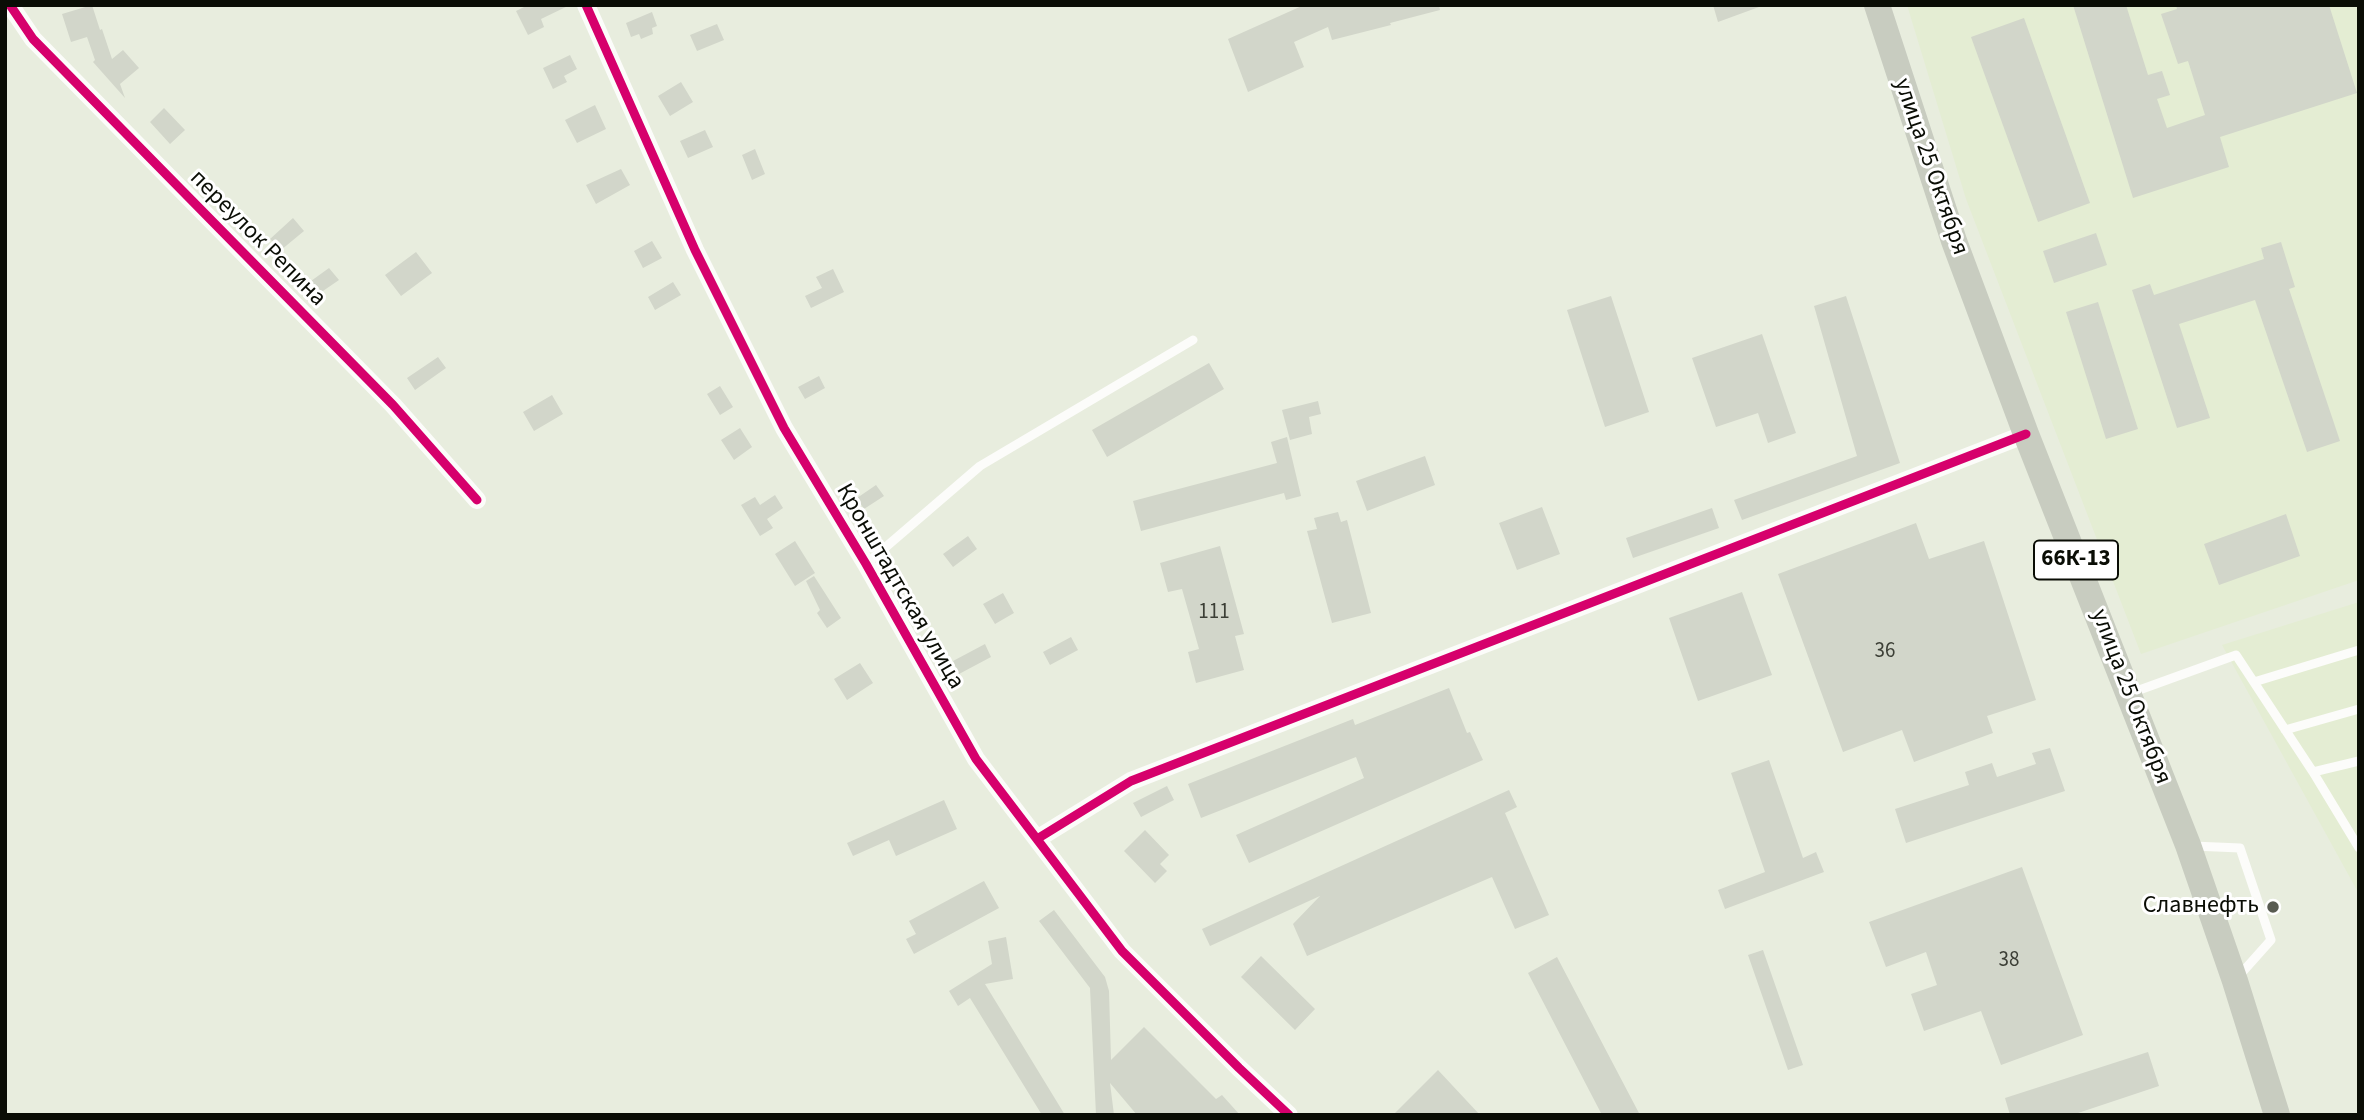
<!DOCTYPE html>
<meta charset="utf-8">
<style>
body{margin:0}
#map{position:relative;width:2364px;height:1120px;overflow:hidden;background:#e8edde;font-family:"Source Sans 3",sans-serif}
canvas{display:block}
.frame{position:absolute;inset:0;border:7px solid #0a0d05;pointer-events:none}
</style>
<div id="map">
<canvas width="2364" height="1120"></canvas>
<div class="frame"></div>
</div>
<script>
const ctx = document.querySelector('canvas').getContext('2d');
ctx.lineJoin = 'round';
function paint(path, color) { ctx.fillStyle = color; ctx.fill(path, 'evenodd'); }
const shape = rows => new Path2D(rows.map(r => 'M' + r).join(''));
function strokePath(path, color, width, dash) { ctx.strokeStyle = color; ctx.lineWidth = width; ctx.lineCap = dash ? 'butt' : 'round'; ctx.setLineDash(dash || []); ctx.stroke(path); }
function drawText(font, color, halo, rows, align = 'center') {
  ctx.font = font + ' "Source Sans 3",sans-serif'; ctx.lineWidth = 6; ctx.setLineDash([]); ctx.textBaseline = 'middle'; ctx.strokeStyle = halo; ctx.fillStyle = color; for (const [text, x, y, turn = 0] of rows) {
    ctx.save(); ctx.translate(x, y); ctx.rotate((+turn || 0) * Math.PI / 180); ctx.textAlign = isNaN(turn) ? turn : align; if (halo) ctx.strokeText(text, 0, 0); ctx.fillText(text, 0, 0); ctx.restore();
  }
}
paint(shape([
 [1907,5,2359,5,2359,580,2141,654,1966,199],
 [2359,602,2359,894,2222,645]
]), '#e4edd3');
paint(shape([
 [92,5,100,30,102,29,112,59,123,50,139,68,120,84,125,98,93,62,95,60,87,37,71,42,62,14],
 [528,5,570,5,541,19,544,27,528,35,516,11],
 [1304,5,1439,5,1440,10,1390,23,1391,25,1332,40,1328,27,1294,42,1304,67,1248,92,1228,39],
 [1713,5,1758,5,1759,7,1718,22],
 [2073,5,2126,5,2148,75,2162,71,2170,95,2157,99,2167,128,2205,115,2188,61,2178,64,2161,14,2177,9,2176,5,2329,5,2357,93,2220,137,2229,167,2133,198],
 [652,12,657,26,652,28,653,34,641,39,639,34,631,37,626,23],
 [2024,18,2090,203,2038,222,1971,37],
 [717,24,724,40,697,51,690,35],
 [570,55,577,69,564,76,567,82,553,89,543,68],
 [681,82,693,102,670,116,658,96],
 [595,105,606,129,577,143,565,120],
 [164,108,185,130,170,144,150,122],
 [705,130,713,147,688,158,680,141],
 [755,149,765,174,752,180,742,155],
 [621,169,630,185,596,204,586,185],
 [293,218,304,231,281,250,270,239],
 [2096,233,2107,265,2054,283,2043,251],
 [652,241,662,258,643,268,634,251],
 [2281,242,2295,287,2289,289,2340,441,2307,452,2255,300,2179,324,2210,418,2177,428,2132,290,2150,284,2154,295,2264,259,2261,248],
 [416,252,432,273,401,296,385,275],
 [329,268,339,280,320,293,311,281],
 [833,269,844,292,811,308,805,296,822,288,816,277],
 [673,282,681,295,655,310,648,297],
 [1611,296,1649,412,1605,427,1567,310],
 [1846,296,1900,463,1742,520,1734,500,1857,456,1814,306],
 [2098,302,2138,429,2106,439,2066,312],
 [1762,334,1796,433,1768,443,1758,413,1716,427,1692,358],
 [438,357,446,368,415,390,407,378],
 [1209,363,1224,389,1107,457,1092,430],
 [819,376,825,388,805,399,798,387],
 [720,386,733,407,720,415,707,394],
 [552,395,563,414,534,431,523,412],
 [1318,401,1321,414,1309,417,1312,434,1290,440,1282,410],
 [740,428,752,447,734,460,721,440],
 [1287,437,1301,496,1286,500,1284,493,1141,531,1133,501,1277,463,1271,442],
 [1425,456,1435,485,1367,511,1356,481],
 [876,485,884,496,864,509,857,498],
 [775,495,783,508,767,519,773,528,760,536,741,505,755,497,760,505],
 [1542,507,1560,554,1517,570,1499,523],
 [1712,508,1719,528,1633,558,1626,538],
 [1338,512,1341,522,1347,520,1371,613,1332,623,1307,531,1317,529,1314,518],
 [2286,514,2300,556,2219,585,2204,544],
 [1916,523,1929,559,1984,541,2036,700,1987,716,1993,733,1914,762,1902,730,1843,752,1778,574],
 [968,536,977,549,953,567,943,554],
 [795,541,815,573,795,586,775,554],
 [1220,546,1244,634,1235,636,1244,670,1196,683,1188,652,1199,649,1182,589,1168,592,1160,563],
 [814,576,841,618,827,628,817,613,820,610,806,581],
 [1742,592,1772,675,1698,701,1669,618],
 [1003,593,1014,613,995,624,983,604],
 [1071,637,1078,650,1050,665,1043,652],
 [985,644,991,657,959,674,953,661],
 [860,663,873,683,847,700,834,679],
 [1449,688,1467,733,1470,732,1483,760,1249,863,1236,835,1364,778,1356,757,1201,818,1188,784,1353,719,1355,725],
 [2050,748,2065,791,1906,843,1895,809,1969,785,1965,772,1992,763,1997,777,2036,764,2032,753],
 [1769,760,1803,858,1816,852,1824,872,1725,909,1718,890,1765,872,1731,773],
 [1167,786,1174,800,1141,817,1133,803],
 [1509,790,1517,807,1505,813,1549,915,1515,929,1492,877,1307,956,1293,924,1320,896,1210,946,1202,929],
 [944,800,957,829,896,856,889,840,853,856,847,843],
 [1145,830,1169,855,1160,864,1167,871,1155,883,1124,851],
 [2022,867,2083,1035,2001,1065,1981,1011,1924,1031,1911,994,1937,985,1926,952,1886,967,1869,922],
 [984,881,999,908,914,954,906,939,916,934,909,921],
 [1054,910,1105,977,1109,991,1111,1060,1144,1027,1216,1099,1222,1095,1240,1115,1137,1115,1110,1083,1114,1115,1096,1115,1090,988,1039,921],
 [1006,937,1013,979,985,984,1065,1115,1042,1115,970,998,958,1006,949,991,992,964,988,941],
 [1763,950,1803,1065,1788,1070,1748,955],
 [1261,956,1315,1009,1295,1030,1241,977],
 [1557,957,1640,1115,1602,1115,1528,973],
 [2148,1052,2159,1086,2072,1115,2010,1115,2005,1098],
 [1438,1070,1480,1115,1393,1115]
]), '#d2d6ca');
strokePath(shape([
 [866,564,980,466,1193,340],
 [2254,682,2359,650],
 [2131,693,2236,655,2313,772,2359,848],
 [2285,730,2359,709],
 [2313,772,2359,761],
 [2193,846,2240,848,2271,940,2238,977]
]), '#fcfcfa', 9);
strokePath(shape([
 [10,5,33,39,393,405,477,500],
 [586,5,695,250,784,428,866,564,976,759,1122,951,1239,1068,1289,1115],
 [1037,839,1131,781,2026,434]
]), '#fcfcfa', 18);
strokePath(shape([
 [1877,5,1954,241,2026,434,2188,845,2235,981,2277,1115]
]), '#c8ccc0', 26);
strokePath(shape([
 [10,5,33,39,393,405,477,500],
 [586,5,695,250,784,428,866,564,976,759,1122,951,1239,1068,1289,1115],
 [1037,839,1131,781,2026,434]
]), '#d6006c', 9);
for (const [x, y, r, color] of [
 [2273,907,7,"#585b51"]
]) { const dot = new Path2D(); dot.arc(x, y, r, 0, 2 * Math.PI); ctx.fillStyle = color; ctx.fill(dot); strokePath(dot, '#fff', 2.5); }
drawText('21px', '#3c3f36', null, [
 ["111",1214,613],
 ["36",1885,652],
 ["38",2009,961]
]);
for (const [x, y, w] of [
 [2076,560,84]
]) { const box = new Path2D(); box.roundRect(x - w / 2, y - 19.5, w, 39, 5); ctx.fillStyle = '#fff'; ctx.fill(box); strokePath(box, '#0a0d05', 2); }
drawText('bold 23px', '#0a0d05', null, [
 ["66К-13",2076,560]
]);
drawText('24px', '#0a0d05', '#fff', [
 ["улица 25 Октября",1930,167,71],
 ["переулок Репина",257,239,45],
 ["Кронштадтская улица",899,587,60],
 ["улица 25 Октября",2130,697,69]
]);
drawText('24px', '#0a0d05', '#fff', [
 ["Славнефть",2259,907]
], 'right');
</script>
